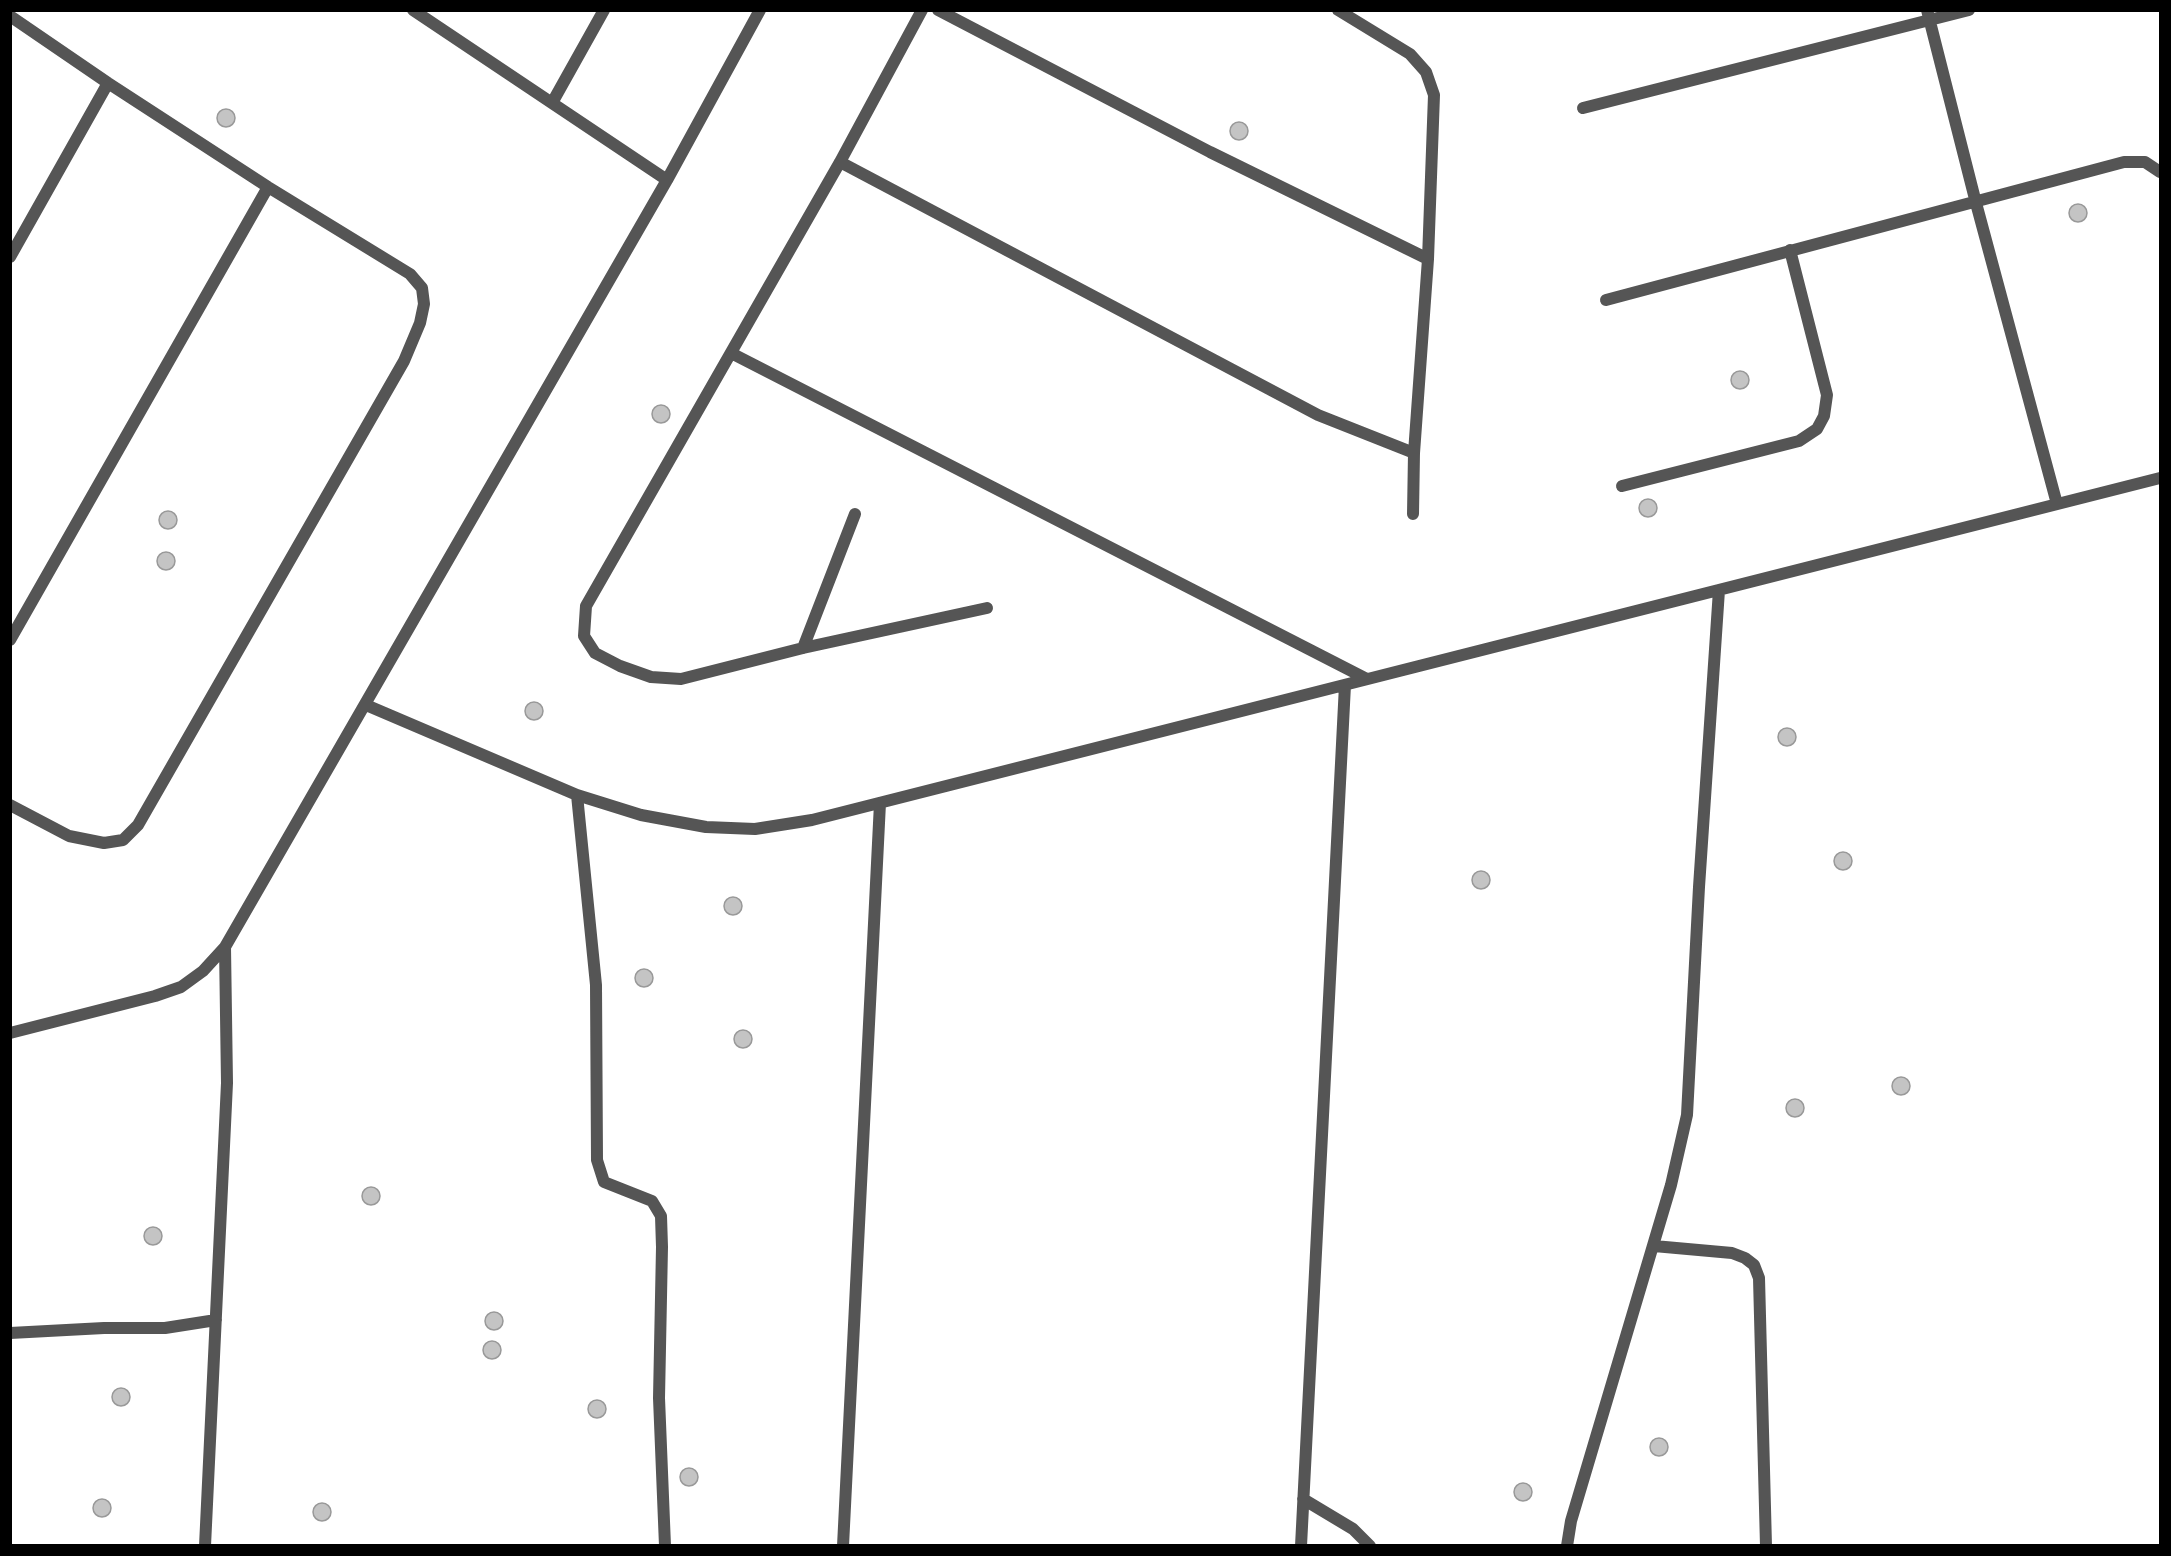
<!DOCTYPE html>
<style>
body{margin:0}
#map{position:relative;width:2171px;height:1556px;overflow:hidden;background:#fff;font-family:"Public Sans",sans-serif}
canvas{display:block}
.frame{position:absolute;inset:0;border:12px solid #000;pointer-events:none}
</style>
<div id="map">
<canvas width="2171" height="1556"></canvas>
<div class="frame"></div>
</div>
<script>
const ctx = document.querySelector('canvas').getContext('2d');
ctx.lineJoin = 'round';
function paint(path, color) { ctx.fillStyle = color; ctx.fill(path, 'evenodd'); }
const shape = rows => new Path2D(rows.map(r => 'M' + r).join(''));
function strokePath(path, color, width, dash) { ctx.strokeStyle = color; ctx.lineWidth = width; ctx.lineCap = dash ? 'butt' : 'round'; ctx.setLineDash(dash || []); ctx.stroke(path); }
const building = shape([
 '217 118a9 9 0 1 1 18 0a9 9 0 1 1-18 0Z',
 '1230 131a9 9 0 1 1 18 0a9 9 0 1 1-18 0Z',
 '2069 213a9 9 0 1 1 18 0a9 9 0 1 1-18 0Z',
 '1731 380a9 9 0 1 1 18 0a9 9 0 1 1-18 0Z',
 '652 414a9 9 0 1 1 18 0a9 9 0 1 1-18 0Z',
 '1639 508a9 9 0 1 1 18 0a9 9 0 1 1-18 0Z',
 '159 520a9 9 0 1 1 18 0a9 9 0 1 1-18 0Z',
 '157 561a9 9 0 1 1 18 0a9 9 0 1 1-18 0Z',
 '525 711a9 9 0 1 1 18 0a9 9 0 1 1-18 0Z',
 '1778 737a9 9 0 1 1 18 0a9 9 0 1 1-18 0Z',
 '1834 861a9 9 0 1 1 18 0a9 9 0 1 1-18 0Z',
 '1472 880a9 9 0 1 1 18 0a9 9 0 1 1-18 0Z',
 '724 906a9 9 0 1 1 18 0a9 9 0 1 1-18 0Z',
 '635 978a9 9 0 1 1 18 0a9 9 0 1 1-18 0Z',
 '734 1039a9 9 0 1 1 18 0a9 9 0 1 1-18 0Z',
 '1892 1086a9 9 0 1 1 18 0a9 9 0 1 1-18 0Z',
 '1786 1108a9 9 0 1 1 18 0a9 9 0 1 1-18 0Z',
 '362 1196a9 9 0 1 1 18 0a9 9 0 1 1-18 0Z',
 '144 1236a9 9 0 1 1 18 0a9 9 0 1 1-18 0Z',
 '485 1321a9 9 0 1 1 18 0a9 9 0 1 1-18 0Z',
 '483 1350a9 9 0 1 1 18 0a9 9 0 1 1-18 0Z',
 '112 1397a9 9 0 1 1 18 0a9 9 0 1 1-18 0Z',
 '588 1409a9 9 0 1 1 18 0a9 9 0 1 1-18 0Z',
 '1650 1447a9 9 0 1 1 18 0a9 9 0 1 1-18 0Z',
 '680 1477a9 9 0 1 1 18 0a9 9 0 1 1-18 0Z',
 '1514 1492a9 9 0 1 1 18 0a9 9 0 1 1-18 0Z',
 '93 1508a9 9 0 1 1 18 0a9 9 0 1 1-18 0Z',
 '313 1512a9 9 0 1 1 18 0a9 9 0 1 1-18 0Z'
]);
paint(building, '#c4c4c4');
strokePath(building, '#999', 1.5);
strokePath(shape([
 [413,10,667,180],
 [922,10,840,162,586,606,584,636,595,653,620,666,651,677,681,679,803,648,987,608],
 [938,10,1210,152,1428,259],
 [1338,10,1410,54,1426,72,1434,95,1428,259,1414,453,1413,514],
 [1927,10,1976,203,2057,504],
 [10,16,108,83,268,187,410,274,422,288,424,304,420,323,404,361,138,825,123,840,104,843,69,836,10,805],
 [552,103,604,10],
 [1583,108,1969,10],
 [840,162,1318,415,1414,453],
 [10,257,108,83],
 [1606,300,2124,162,2145,162,2160,172],
 [731,353,1367,679],
 [1622,486,1799,441,1817,429,1824,416,1827,395,1790,250],
 [10,640,268,187],
 [803,648,855,514],
 [366,705,577,795,641,815,706,827,755,829,812,820,2160,478],
 [577,795,596,985,597,1160,604,1182,652,1201,661,1216,662,1247,659,1398,665,1546],
 [10,1033,155,996,181,987,203,971,225,947,667,180,760,10],
 [1654,1246,1732,1253,1745,1258,1754,1265,1759,1278,1766,1546],
 [10,1333,104,1328,165,1328,216,1320],
 [1303,1499,1353,1529,1370,1546],
 [205,1546,227,1083,225,947],
 [843,1546,880,803],
 [1301,1546,1345,685],
 [1567,1546,1571,1521,1671,1185,1687,1115,1699,887,1719,590]
]), '#555', 12);
</script>
